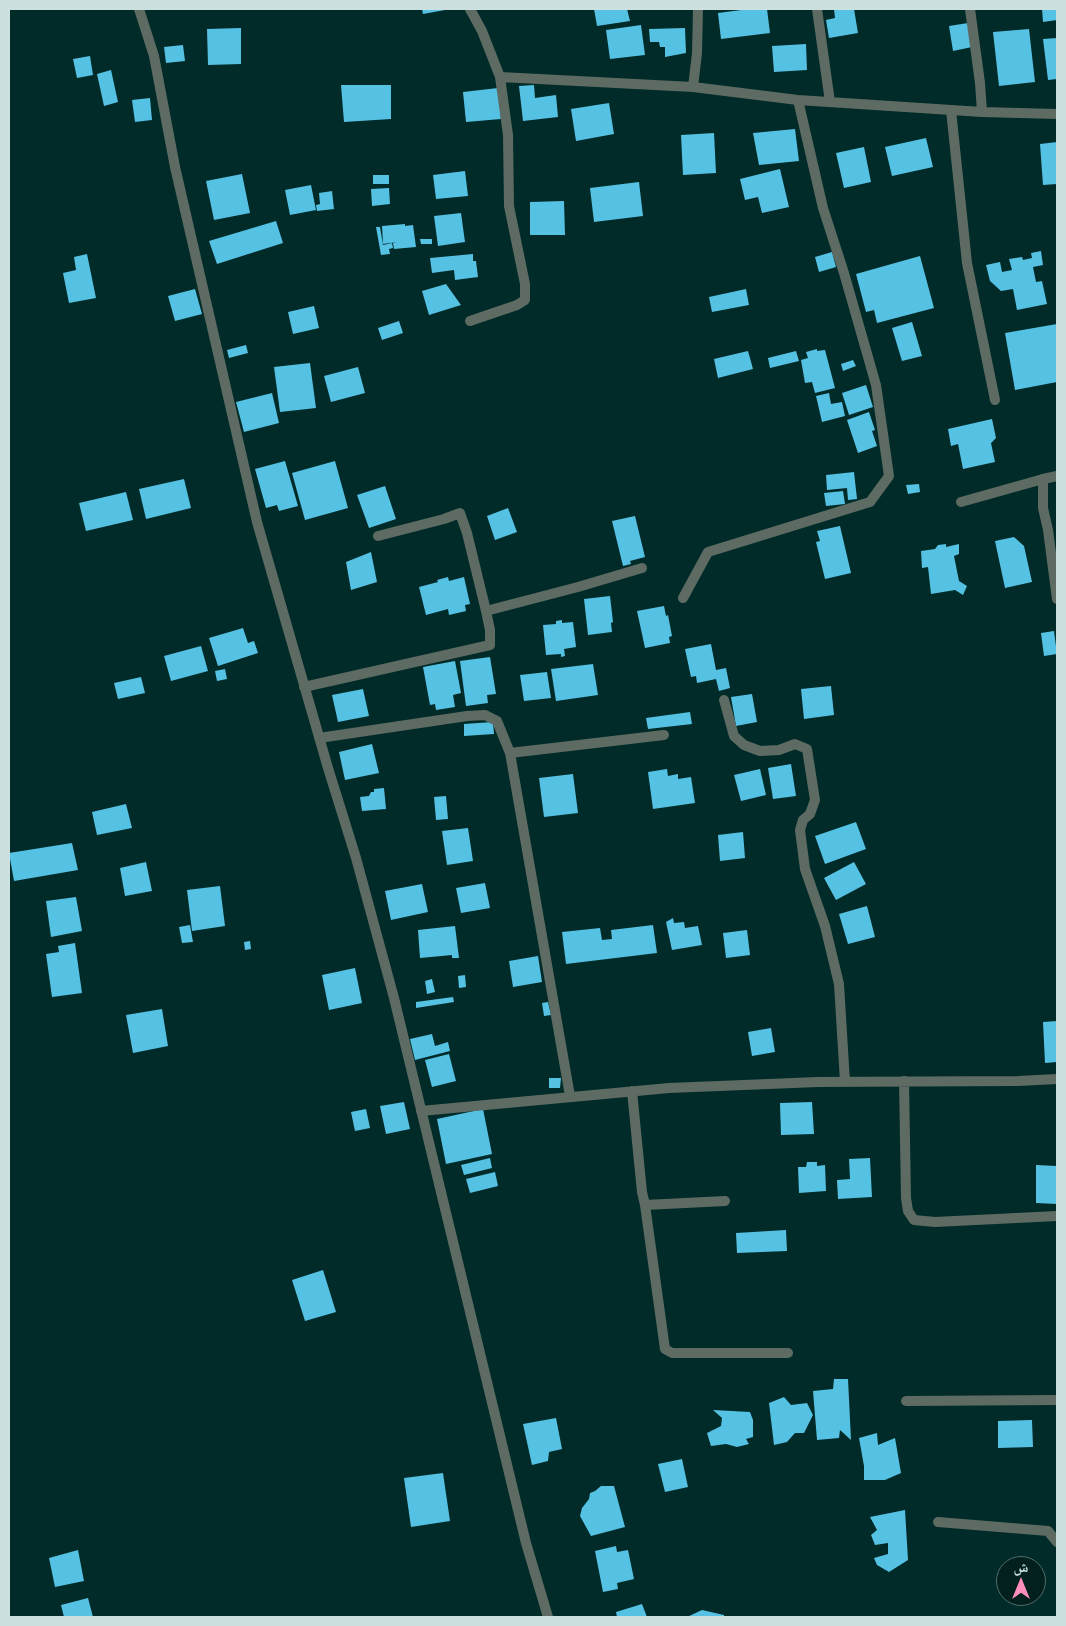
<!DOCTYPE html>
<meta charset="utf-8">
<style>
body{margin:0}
#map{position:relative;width:1066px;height:1626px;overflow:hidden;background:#002b29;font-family:"Noto Sans","Noto Naskh Arabic",sans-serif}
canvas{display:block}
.frame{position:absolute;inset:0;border:10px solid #cce1df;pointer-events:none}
.north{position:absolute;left:996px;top:1556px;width:50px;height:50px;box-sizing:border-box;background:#02201e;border:1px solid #536d6b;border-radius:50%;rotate:0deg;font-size:14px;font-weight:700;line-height:20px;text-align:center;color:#cce1df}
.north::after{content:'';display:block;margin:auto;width:18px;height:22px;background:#fe8ebc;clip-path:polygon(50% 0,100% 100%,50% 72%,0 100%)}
</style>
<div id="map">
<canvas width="1066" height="1626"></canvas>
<div class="frame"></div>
<div class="north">ش</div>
</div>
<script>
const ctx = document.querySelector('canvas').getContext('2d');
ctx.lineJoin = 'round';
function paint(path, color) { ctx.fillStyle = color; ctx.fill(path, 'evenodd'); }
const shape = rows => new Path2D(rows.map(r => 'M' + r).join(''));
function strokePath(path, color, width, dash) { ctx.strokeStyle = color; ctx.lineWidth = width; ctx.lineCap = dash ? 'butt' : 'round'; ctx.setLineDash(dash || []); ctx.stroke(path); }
paint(shape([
 [422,9,445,9,445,10,423,14],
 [594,9,627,9,630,21,597,26],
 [749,9,767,9,770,33,721,39,718,13],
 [834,9,854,9,858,33,829,38,826,20,835,18],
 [1042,9,1057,9,1057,20,1043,22],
 [968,23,972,47,953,51,949,26],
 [641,25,645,55,610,59,606,30],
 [241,28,241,64,208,65,207,29],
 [685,28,686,53,665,57,665,47,660,47,659,42,650,42,649,29],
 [1029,29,1035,82,999,86,993,32],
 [1057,38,1057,79,1048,80,1043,39],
 [806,44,807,70,774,72,772,46],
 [183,45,185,61,166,63,164,47],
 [90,56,93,75,77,78,73,59],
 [111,70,118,102,104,106,97,74],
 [341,85,391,85,391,119,344,122],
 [534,85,535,98,556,95,558,117,523,121,519,86],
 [498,88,501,119,466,122,463,92],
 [150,98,152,120,135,122,132,100],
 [609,103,614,134,576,141,571,109],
 [795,129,799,161,759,165,753,133],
 [714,133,716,173,683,175,681,135],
 [926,138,933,167,892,176,885,147],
 [1057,142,1057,184,1043,185,1040,144],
 [864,147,871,182,844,188,836,153],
 [780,169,789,207,762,213,758,197,745,200,740,179],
 [465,171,468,196,436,199,433,175],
 [242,174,250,213,214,220,206,181],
 [373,175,389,175,389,184,373,184],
 [639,182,643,216,594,222,590,188],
 [311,185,316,210,290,215,285,190],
 [389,188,390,204,372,206,371,189],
 [332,191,334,209,317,211,316,205,320,204,319,193],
 [564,201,565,235,530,235,530,202],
 [461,213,465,242,438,246,434,216],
 [276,221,283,243,217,264,209,241],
 [405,224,405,226,413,225,416,247,394,249,393,243,397,242,383,244,382,226],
 [376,227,380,227,383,245,392,243,393,248,389,249,390,254,381,255],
 [420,239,432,239,432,244,421,244],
 [1041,251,1043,265,1033,267,1036,282,1042,281,1047,304,1017,310,1013,289,1001,291,990,281,986,265,1000,262,1002,272,1012,270,1009,259,1022,257,1023,260,1032,258,1031,253],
 [832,252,836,267,819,272,815,257],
 [87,254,96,298,69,303,63,273,76,270,74,257],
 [473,254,473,261,476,261,478,277,455,280,454,270,432,273,430,258],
 [920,256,934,308,877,323,874,310,866,312,856,274],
 [446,284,461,305,429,315,422,291],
 [195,289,202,314,175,321,168,296],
 [746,289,749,305,712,312,709,297],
 [314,306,319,328,293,334,288,312],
 [399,321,403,333,382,340,378,328],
 [912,322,922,356,902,361,892,328],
 [1057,324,1057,382,1015,390,1005,333],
 [246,345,248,353,229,358,227,350],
 [817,349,817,351,825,350,835,388,815,393,812,382,805,383,801,360,808,358,806,352],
 [748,351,753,369,718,378,714,359],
 [796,351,799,361,770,368,768,358],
 [853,360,856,366,843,371,841,364],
 [310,363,316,408,280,412,274,367],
 [358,367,365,393,331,402,324,376],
 [866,385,873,407,849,415,842,393],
 [272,393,279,423,244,432,236,402],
 [829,393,831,404,842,402,845,416,822,422,816,396],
 [869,412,875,430,872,431,877,446,858,453,847,420],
 [992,419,996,438,991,443,995,462,963,469,958,444,951,446,948,429],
 [285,461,298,506,279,511,277,505,266,508,255,469],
 [335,461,348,508,305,520,292,473],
 [854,472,857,499,848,500,847,488,827,490,826,475],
 [184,479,191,508,146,519,139,489],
 [919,484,920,492,908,494,906,485],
 [385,486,396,519,369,528,357,495],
 [843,491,845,504,826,506,824,493],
 [126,492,133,520,86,531,79,503],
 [508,508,517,532,495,540,487,516],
 [635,516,645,557,630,561,631,564,623,566,612,521],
 [840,526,851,573,825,579,816,542,820,541,817,531],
 [1014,537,1024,546,1032,582,1005,588,995,541],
 [946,544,946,547,959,544,959,554,954,556,959,581,967,586,963,595,955,590,931,594,928,567,922,568,921,551,935,549,938,545],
 [371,552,377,582,351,590,346,562],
 [448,577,449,581,464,577,470,604,465,605,466,611,449,615,448,609,426,615,419,587,438,582,437,580],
 [610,596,613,622,611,623,612,632,588,635,584,599],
 [664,606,666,616,668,615,672,636,669,637,670,643,645,648,637,611],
 [562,620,562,623,573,622,576,647,564,649,565,656,561,657,561,654,546,655,543,625,556,624,556,621],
 [243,628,248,643,254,641,258,653,218,666,209,638],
 [1054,631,1057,654,1044,656,1041,633],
 [711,644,716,670,726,668,730,688,719,691,716,679,697,683,696,676,691,677,685,649],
 [201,646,208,671,171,681,164,656],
 [490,657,496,694,487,695,488,703,466,706,460,661],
 [455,661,461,693,453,695,455,707,436,710,435,704,430,705,423,667],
 [593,664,598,695,556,701,551,669],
 [225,669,227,679,217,681,215,671],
 [547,672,551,698,524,701,520,675],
 [141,677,145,693,118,699,114,683],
 [831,686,834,715,804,719,801,689],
 [363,689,369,716,338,722,332,695],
 [752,694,757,722,736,726,731,697],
 [690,712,692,724,648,729,646,718],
 [493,722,494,734,464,736,464,724],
 [372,744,379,773,345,780,339,752],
 [791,764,796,796,773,799,768,768],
 [667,769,668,776,678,774,678,779,691,777,695,803,653,809,648,772],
 [760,769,766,795,741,801,734,775],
 [573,774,578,813,544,817,539,778],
 [384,788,386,809,362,811,360,797,369,796,371,792,374,792,374,789],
 [446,796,448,819,436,820,434,797],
 [126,804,132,828,97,835,92,812],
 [856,822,866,849,825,864,815,836],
 [468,828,473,861,447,865,442,831],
 [743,832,745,858,720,861,718,835],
 [72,843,78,870,14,881,9,853],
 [146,862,152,891,125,896,120,868],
 [854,862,866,884,836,900,824,878],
 [485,883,490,908,461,913,456,888],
 [422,884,428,912,391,920,385,891],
 [220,886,225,926,192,931,187,890],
 [76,897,82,931,51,937,46,901],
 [867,906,875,937,848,944,839,914],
 [673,918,674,923,684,922,685,928,698,926,702,945,672,950,666,922],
 [190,925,193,942,182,943,179,927],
 [653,925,657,953,566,964,562,932,600,928,602,940,612,939,611,930],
 [455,926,459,958,452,958,452,955,420,958,418,930],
 [747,930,750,955,726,958,723,933],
 [250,941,251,949,245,950,244,942],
 [75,943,82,993,52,997,46,954,59,952,58,946],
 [538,956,542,982,513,987,509,961],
 [355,968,362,1003,329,1010,322,975],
 [465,975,466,987,459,988,458,976],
 [432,979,435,992,427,994,425,981],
 [453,997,454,1002,416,1008,416,1002],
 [548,1002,551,1015,544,1016,542,1003],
 [162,1009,168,1046,133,1053,126,1015],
 [1057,1021,1057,1062,1045,1063,1043,1022],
 [771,1028,775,1052,752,1056,748,1032],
 [432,1034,435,1046,448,1042,450,1051,415,1060,410,1039],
 [449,1054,456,1081,432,1087,425,1060],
 [549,1078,561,1078,560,1088,549,1088],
 [404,1102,410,1129,386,1134,380,1106],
 [812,1102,814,1134,781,1135,780,1103],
 [366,1109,370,1128,355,1131,351,1112],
 [483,1109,492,1154,446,1164,437,1119],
 [490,1158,492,1168,464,1175,461,1165],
 [870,1158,872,1197,838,1199,837,1180,850,1179,849,1159],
 [807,1162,817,1162,817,1166,825,1165,826,1191,799,1193,798,1167,806,1167],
 [1036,1165,1057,1166,1057,1204,1036,1203],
 [495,1172,498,1186,470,1193,466,1179],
 [786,1230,787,1251,737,1253,736,1233],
 [323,1270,336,1312,305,1321,292,1280],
 [834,1379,848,1379,851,1440,840,1430,839,1438,817,1440,813,1391,833,1389],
 [784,1397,791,1405,807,1403,813,1415,804,1433,795,1433,787,1442,774,1445,769,1403],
 [713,1410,750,1412,753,1420,753,1437,746,1439,749,1444,737,1447,726,1444,711,1446,707,1433,721,1426,722,1418],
 [556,1418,562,1449,549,1452,548,1461,532,1465,523,1424],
 [1032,1420,1033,1447,998,1448,998,1421],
 [877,1433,878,1445,895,1438,901,1473,885,1480,864,1480,864,1466,859,1438],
 [682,1459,688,1487,665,1492,658,1464],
 [443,1473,450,1521,411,1527,404,1478],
 [601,1486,614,1486,625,1527,591,1536,580,1516,582,1508,589,1499,590,1493,595,1491],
 [905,1510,908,1560,889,1572,877,1565,874,1558,888,1554,888,1543,875,1545,871,1535,877,1530,870,1517],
 [616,1546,617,1552,628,1550,634,1579,617,1583,618,1589,603,1592,595,1551],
 [78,1550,84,1581,55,1587,49,1558],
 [88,1598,93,1617,64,1617,61,1605],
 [642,1604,647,1617,617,1617,616,1612],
 [702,1610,724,1615,724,1617,687,1617]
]), '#55c1e3');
strokePath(shape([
 [139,9,154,56,175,167,257,522,328,768,356,858,394,998,526,1543,548,1617],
 [470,9,482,31,500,77,693,87,798,100,982,112,1057,114],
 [817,9,830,102],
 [970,9,980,83,982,112],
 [693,87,697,53,698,9],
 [951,110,967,263,995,400],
 [470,321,517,305,525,300,525,284,509,206,508,135,500,77],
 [1057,476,1043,479,1043,508,1048,530,1057,599],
 [961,502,1043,479],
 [378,536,444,519,460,513,467,533,486,611],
 [683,598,708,552,870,502,889,476,876,385,844,273,823,208,798,100],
 [304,687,490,645,490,630,486,611,578,587,642,568],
 [724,700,734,736,744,745,760,751,779,750,795,744,807,749,815,800,810,814,803,820,800,830,805,869,825,926,839,984,845,1082],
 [319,738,467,716,485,715,497,721,510,753,570,1096],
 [510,753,664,735],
 [904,1081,906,1198,908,1211,914,1220,935,1222,1057,1216],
 [632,1091,642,1192,645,1205,725,1201],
 [421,1111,669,1088,818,1082,1018,1081,1057,1079],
 [645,1205,665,1349,672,1353,788,1353],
 [906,1401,1057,1400],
 [938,1522,1048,1531,1057,1542]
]), '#5e6b62', 10);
</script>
